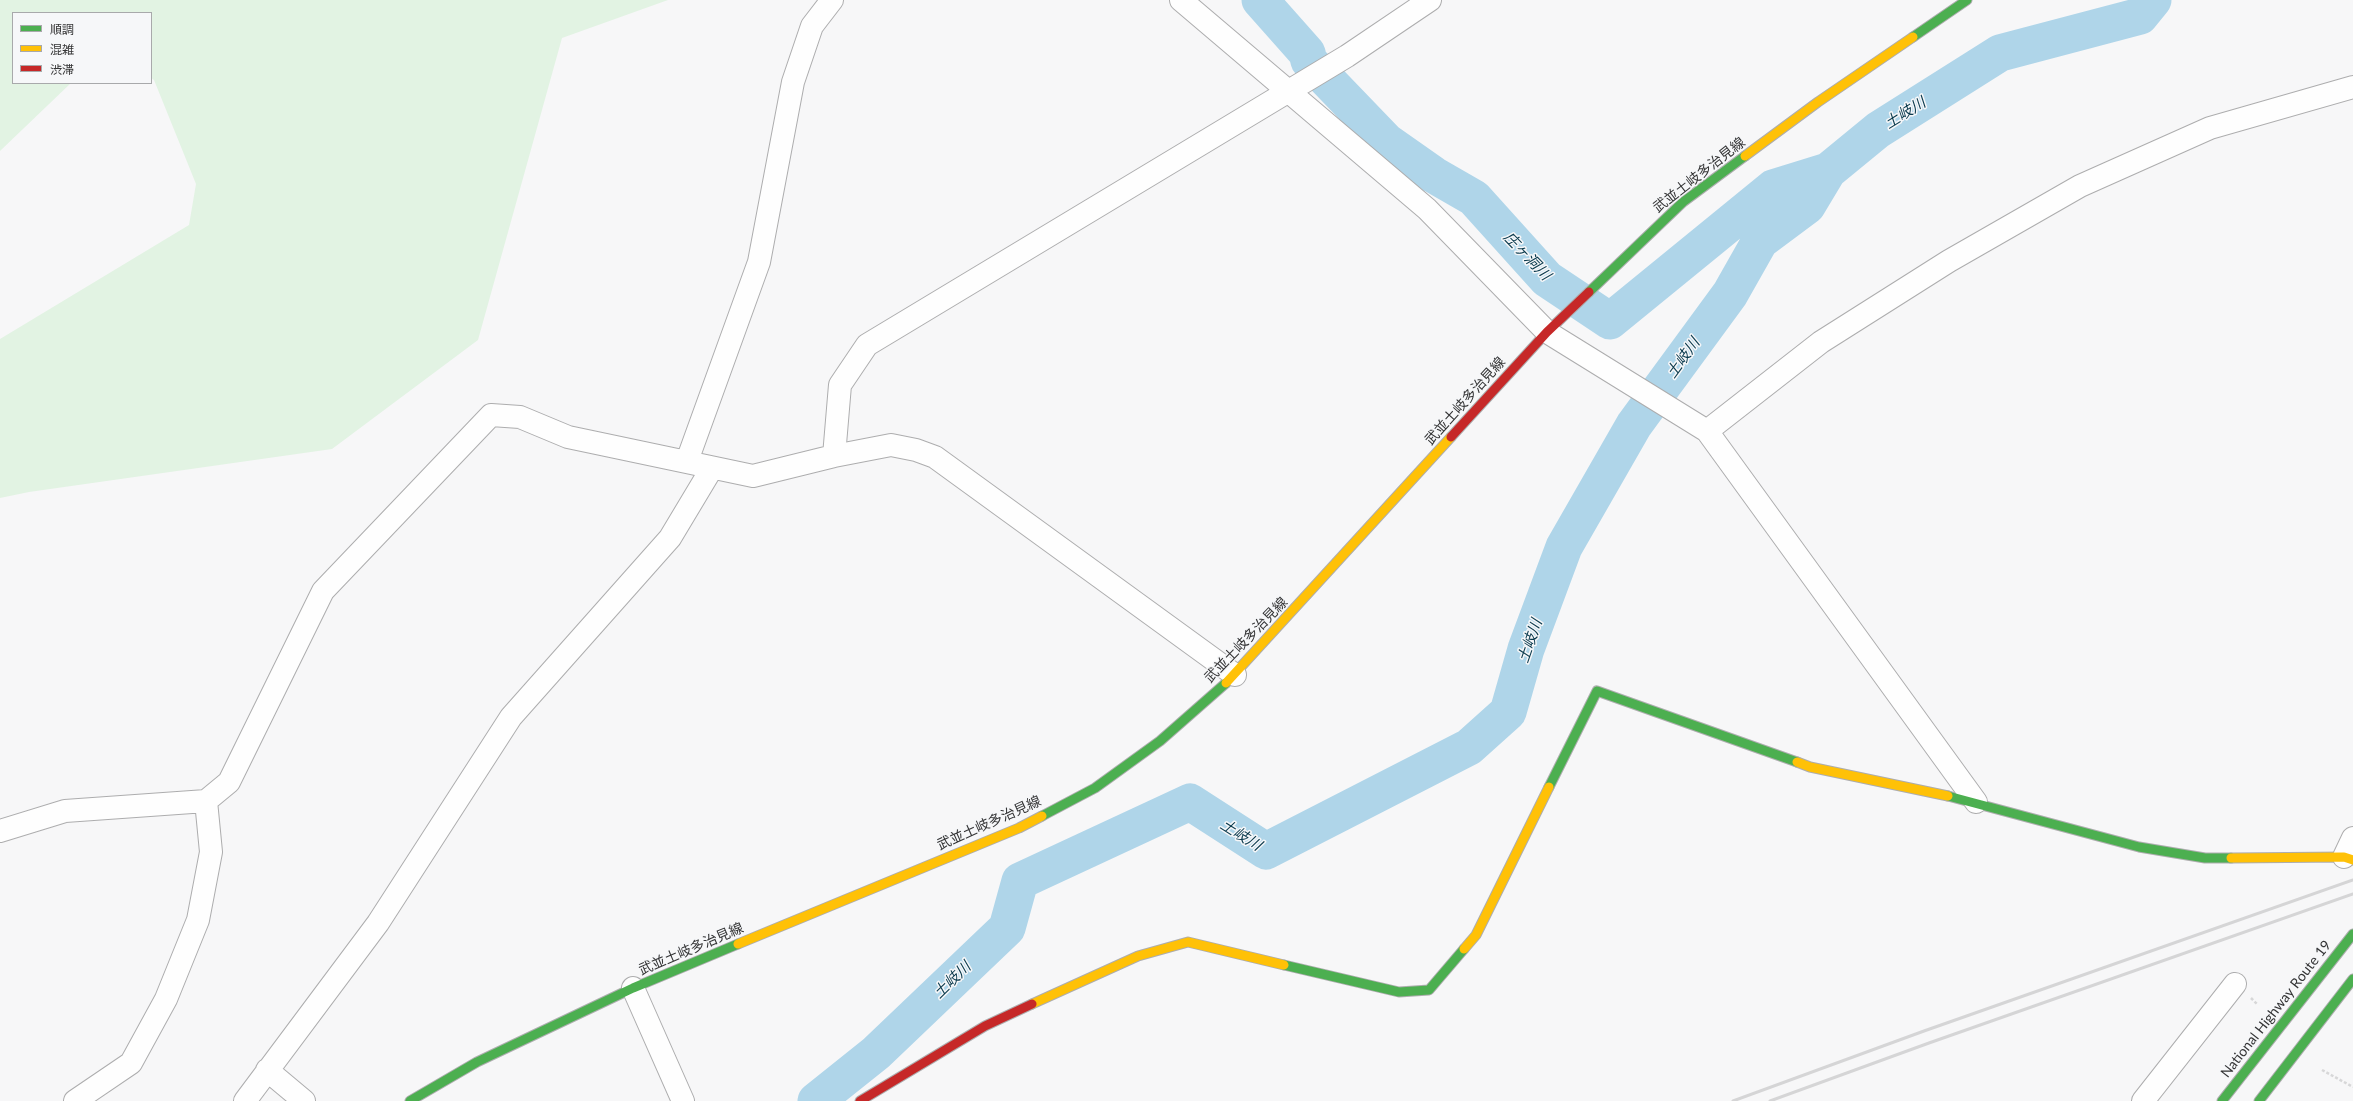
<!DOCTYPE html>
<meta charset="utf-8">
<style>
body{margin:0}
#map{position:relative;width:2353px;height:1101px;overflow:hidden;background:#f7f7f8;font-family:Lato,"Noto Sans JP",sans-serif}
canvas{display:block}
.legend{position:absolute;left:12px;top:12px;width:140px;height:72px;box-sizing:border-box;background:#f6f7f9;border:1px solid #a8a9ab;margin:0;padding:5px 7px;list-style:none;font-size:12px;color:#343435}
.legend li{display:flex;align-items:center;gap:8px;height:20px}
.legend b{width:20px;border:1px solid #a8a9ab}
</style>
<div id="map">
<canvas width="2353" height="1101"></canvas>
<ul class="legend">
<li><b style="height:5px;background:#4caf50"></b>順調</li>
<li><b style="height:5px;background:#ffc107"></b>混雑</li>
<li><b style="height:5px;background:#c62828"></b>渋滞</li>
</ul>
</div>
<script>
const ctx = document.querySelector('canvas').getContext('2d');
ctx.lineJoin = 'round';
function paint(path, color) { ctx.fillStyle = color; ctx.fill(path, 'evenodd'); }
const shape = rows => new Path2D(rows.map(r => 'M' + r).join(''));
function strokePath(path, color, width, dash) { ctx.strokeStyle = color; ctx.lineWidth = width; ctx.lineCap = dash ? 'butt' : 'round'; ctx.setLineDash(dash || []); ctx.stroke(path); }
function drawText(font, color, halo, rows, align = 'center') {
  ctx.font = font + ' Lato,"Noto Sans JP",sans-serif'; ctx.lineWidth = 3; ctx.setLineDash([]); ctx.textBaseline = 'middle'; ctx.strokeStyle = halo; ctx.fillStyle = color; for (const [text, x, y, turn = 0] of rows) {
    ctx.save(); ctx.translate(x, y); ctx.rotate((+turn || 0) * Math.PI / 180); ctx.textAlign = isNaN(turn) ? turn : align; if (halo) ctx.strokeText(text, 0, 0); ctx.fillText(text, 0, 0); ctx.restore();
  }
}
paint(shape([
 [0,0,668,0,562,38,478,340,332,449,29,492,0,498,0,339,189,225,196,184,154,80,151,78,151,13,13,13,13,83,71,83,0,151]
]), '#e2f3e3');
strokePath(shape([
 [1260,0,1307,53,1309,61,1387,142,1434,175,1474,198,1547,279,1610,321,1773,188,1828,171],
 [816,1101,876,1053,1007,928,1020,881,1190,802,1266,851,1469,747,1508,712,1526,649,1564,547,1634,425,1730,294,1760,241,1807,206,1828,171,1878,130,2000,53,2140,16,2153,0]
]), '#afd5e9', 37);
const street = shape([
 [1181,0,1427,209,1547,332,1707,431,1976,802],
 [1707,431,1821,342,1949,261,2080,186,2210,128,2353,87],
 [834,456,840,385,867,345,1347,56,1430,0],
 [687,461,759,262,793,82,812,26,832,0],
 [0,831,65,811,206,801,229,782,323,591,491,415,520,417,568,437,753,476,834,456,891,445,916,450,935,457,1235,675],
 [2344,857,2353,838],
 [633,988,683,1101],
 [267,1070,304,1101],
 [75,1101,131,1063,166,999,198,920,211,852,206,801],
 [245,1101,378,923,511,717,670,538,712,468],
 [2143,1101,2235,984]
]);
const fast = shape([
 [1913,37,1967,0],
 [1589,292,1683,202,1745,156],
 [1549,787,1597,691,1797,762],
 [1948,796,2139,847,2205,858,2231,858],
 [1042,816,1095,788,1160,741,1226,683],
 [1284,965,1399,992,1429,990,1464,949],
 [410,1101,477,1062,633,988,738,944],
 [2222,1101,2353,934],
 [2259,1101,2353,979]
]);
const slow = shape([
 [1745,156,1818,102,1913,37],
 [1226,683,1451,437],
 [1797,762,1810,767,1948,796],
 [2231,858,2344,857,2353,860],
 [738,944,1019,828,1042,816],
 [1464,949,1476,935,1549,787],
 [1032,1004,1138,956,1188,942,1284,965]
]);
const jam = shape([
 [1451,437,1547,332,1589,292],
 [860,1101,985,1026,1032,1004]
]);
strokePath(street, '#adadae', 24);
strokePath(fast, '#adadae', 11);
strokePath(slow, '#adadae', 11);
strokePath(jam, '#adadae', 11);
strokePath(shape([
 [2251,998,2258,1005],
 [2322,1070,2353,1087]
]), '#d7d7d8', 2.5, [3, 2]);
strokePath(street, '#fefefe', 22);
strokePath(fast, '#4caf50', 9);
strokePath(slow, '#ffc107', 9);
strokePath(jam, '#c62828', 9);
strokePath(shape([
 [1733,1101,1924,1031,2353,880],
 [1770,1101,1929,1043,2353,894]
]), '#d5d5d6', 3);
drawText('14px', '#343435', '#f6f7f9', [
 ["武並土岐多治見線",1699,175,-38],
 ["武並土岐多治見線",1465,401,-48],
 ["武並土岐多治見線",1246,640,-46],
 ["武並土岐多治見線",989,823,-24],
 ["武並土岐多治見線",691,949,-23],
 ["National Highway Route 19",2276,1009,-52]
]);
drawText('italic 15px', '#09394c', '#f6f7f9', [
 ["土岐川",1905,113,-32],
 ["庄ヶ洞川",1527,256,46],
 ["土岐川",1683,358,-54],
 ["土岐川",1530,641,-71],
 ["土岐川",1241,835,32],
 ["土岐川",952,980,-44]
]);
</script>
